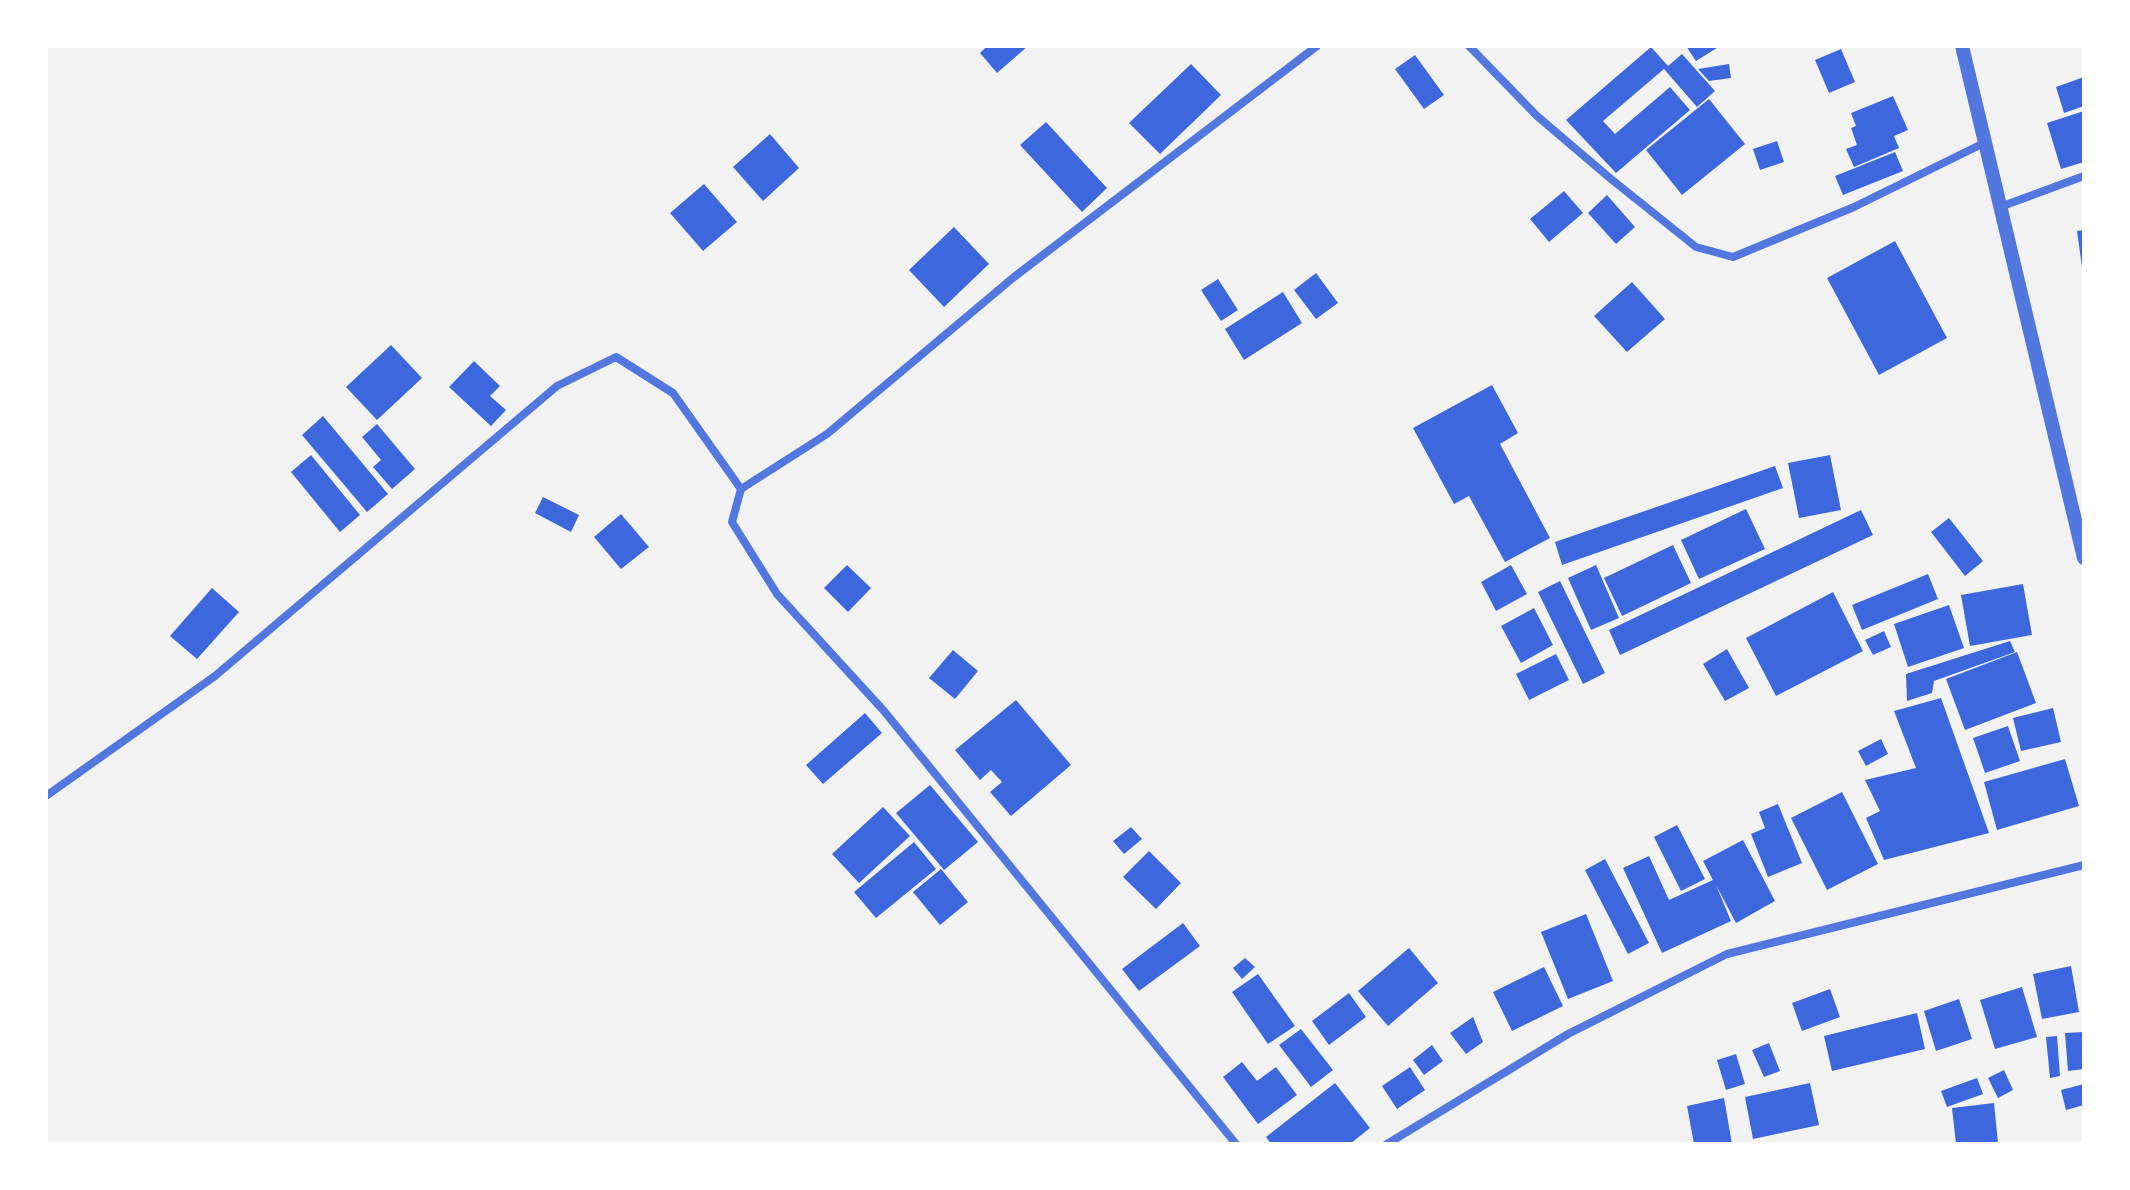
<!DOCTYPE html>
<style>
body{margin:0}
#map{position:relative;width:2130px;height:1190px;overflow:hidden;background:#f2f2f2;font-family:Inter,sans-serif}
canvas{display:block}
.frame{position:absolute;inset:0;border:48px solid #fff;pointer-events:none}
</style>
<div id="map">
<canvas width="2130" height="1190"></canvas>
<div class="frame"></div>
</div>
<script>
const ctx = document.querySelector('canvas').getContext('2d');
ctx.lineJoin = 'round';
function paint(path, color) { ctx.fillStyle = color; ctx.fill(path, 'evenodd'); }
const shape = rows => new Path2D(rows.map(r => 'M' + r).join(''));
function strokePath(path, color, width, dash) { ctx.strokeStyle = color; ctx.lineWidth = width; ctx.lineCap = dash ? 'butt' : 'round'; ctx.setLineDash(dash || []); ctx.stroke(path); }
paint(shape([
 [987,46,1028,46,997,73,980,53],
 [1686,46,1720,46,1696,61],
 [1651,47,1668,66,1682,54,1715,91,1697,107,1664,69,1603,121,1615,134,1670,87,1690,110,1616,173,1566,120],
 [1841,49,1855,82,1829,93,1815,60],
 [1415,55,1444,95,1424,109,1395,69],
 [1191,64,1221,95,1160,154,1129,123],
 [1729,64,1731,78,1709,81,1698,69],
 [2084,77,2084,106,2064,113,2056,87],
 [1893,96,1908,130,1894,136,1899,148,1854,167,1846,149,1857,145,1851,128,1856,126,1851,113],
 [1709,99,1745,144,1682,195,1646,150],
 [2084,111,2084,162,2061,169,2047,123],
 [1046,122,1107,188,1082,212,1020,145],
 [770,134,799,168,763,201,733,167],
 [1777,141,1784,162,1760,170,1753,149],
 [1895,152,1903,171,1843,195,1835,176],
 [704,184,737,222,703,251,670,213],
 [1564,191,1583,213,1549,242,1530,219],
 [1607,195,1635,227,1616,244,1588,213],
 [954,227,989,264,944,307,909,270],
 [2084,230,2084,267,2082,267,2077,231],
 [1895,241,1947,338,1879,375,1827,278],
 [1316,273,1338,303,1316,319,1294,290],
 [1218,279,1238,310,1221,321,1201,290],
 [1632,282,1665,319,1627,352,1594,316],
 [1283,292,1302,323,1244,360,1225,329],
 [391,345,422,378,377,420,346,387],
 [474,361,500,386,490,396,506,410,491,426,449,387],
 [1492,385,1518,433,1500,444,1550,538,1505,562,1469,496,1454,504,1413,428],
 [323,416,388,494,367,512,302,435],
 [377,424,415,469,392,489,373,467,381,460,362,437],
 [311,455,360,515,340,532,291,472],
 [1830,455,1841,510,1799,518,1788,463],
 [1775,466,1783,488,1562,565,1555,542],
 [543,497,579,515,571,532,535,513],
 [1746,509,1765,549,1699,579,1681,540],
 [1861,510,1873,535,1620,655,1609,630],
 [621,514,649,547,621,569,594,537],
 [1949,518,1983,561,1965,576,1931,532],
 [1673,545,1691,583,1622,616,1604,578],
 [847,565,871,588,848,612,824,588],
 [1511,565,1527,594,1496,611,1481,582],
 [1596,565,1619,618,1591,630,1568,578],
 [1928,574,1938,599,1862,630,1852,605],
 [1560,581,1605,673,1583,684,1538,592],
 [2023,584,2032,635,1970,646,1961,595],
 [212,588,239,612,197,659,170,636],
 [1833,592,1863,651,1776,696,1746,638],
 [1949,605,1964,648,1908,667,1894,624],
 [1534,608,1553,645,1521,663,1501,626],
 [1884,631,1891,647,1873,655,1865,640],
 [2010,641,2015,652,1934,681,1932,693,1907,701,1906,674],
 [1727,649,1749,688,1725,701,1703,664],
 [953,650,978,671,955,699,929,678],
 [2017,652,2036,703,1965,730,1946,679],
 [1556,654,1569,680,1529,700,1516,674],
 [1941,698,1989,833,1884,860,1866,818,1880,811,1865,780,1916,768,1894,711],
 [1016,700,1071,765,1011,816,990,792,1002,782,991,770,980,780,955,750],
 [2053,708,2061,742,2021,751,2013,718],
 [865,713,882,733,823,784,806,765],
 [2008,726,2020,761,1985,773,1973,738],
 [1881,739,1888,754,1866,766,1858,751],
 [2065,759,2079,806,1997,830,1984,782],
 [930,785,978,842,944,870,896,813],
 [1842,792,1878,864,1827,890,1791,818],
 [1778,804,1802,863,1768,877,1751,834,1765,828,1759,812],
 [883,807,910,836,859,883,832,854],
 [1677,825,1705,879,1681,891,1654,837],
 [1131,827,1142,839,1124,854,1113,841],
 [1743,840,1775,901,1736,923,1716,885,1731,921,1662,953,1623,868,1649,856,1669,900,1713,880,1703,861],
 [914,842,936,869,876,918,854,892],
 [1149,851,1181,883,1156,909,1123,877],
 [1605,859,1649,943,1628,954,1585,870],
 [941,869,968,902,940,925,913,892],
 [1586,914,1613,981,1568,999,1541,932],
 [1183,923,1200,946,1139,991,1122,969],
 [1409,948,1438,983,1388,1026,1358,991],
 [1245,958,1255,967,1242,979,1233,968],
 [2071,966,2079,1012,2042,1019,2033,974],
 [1544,967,1563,1006,1512,1031,1493,992],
 [1258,974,1295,1026,1268,1044,1232,992],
 [2022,987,2037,1037,1995,1049,1980,1000],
 [1830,989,1840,1017,1802,1031,1792,1003],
 [1349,993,1366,1017,1329,1045,1312,1021],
 [1959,999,1972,1039,1936,1051,1924,1011],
 [1917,1013,1925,1049,1832,1071,1824,1036],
 [1473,1017,1483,1042,1466,1054,1450,1033],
 [1301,1029,1333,1070,1311,1087,1279,1045],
 [2084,1032,2084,1069,2068,1071,2065,1033],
 [2057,1036,2060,1076,2050,1078,2046,1037],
 [1769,1043,1780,1071,1764,1077,1752,1050],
 [1432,1045,1443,1061,1424,1075,1413,1060],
 [1736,1054,1745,1084,1726,1090,1717,1060],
 [1242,1062,1257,1081,1276,1067,1297,1095,1258,1124,1223,1077],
 [1410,1067,1425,1090,1397,1109,1382,1086],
 [2004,1070,2013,1090,1998,1098,1988,1078],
 [1977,1078,1983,1094,1947,1107,1941,1091],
 [1335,1083,1370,1128,1350,1144,1271,1144,1266,1137],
 [1810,1083,1819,1125,1753,1139,1745,1097],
 [2084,1084,2084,1105,2066,1110,2061,1090],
 [1724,1098,1732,1144,1694,1144,1687,1106],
 [1994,1103,1998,1143,1956,1144,1952,1108]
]), '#3d67dc');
strokePath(shape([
 [1469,46,1537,116,1611,179,1696,247,1733,257,1854,207,1984,143],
 [2000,207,2084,176],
 [741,489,827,434,1014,277,1317,46],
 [46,796,215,676,557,386,616,357,673,393,741,489,732,522,777,594,884,711,1236,1144],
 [1387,1144,1568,1034,1727,954,2084,865]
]), '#5277de', 8);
strokePath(shape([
 [1962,46,2084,558]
]), '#5277de', 14);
</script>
